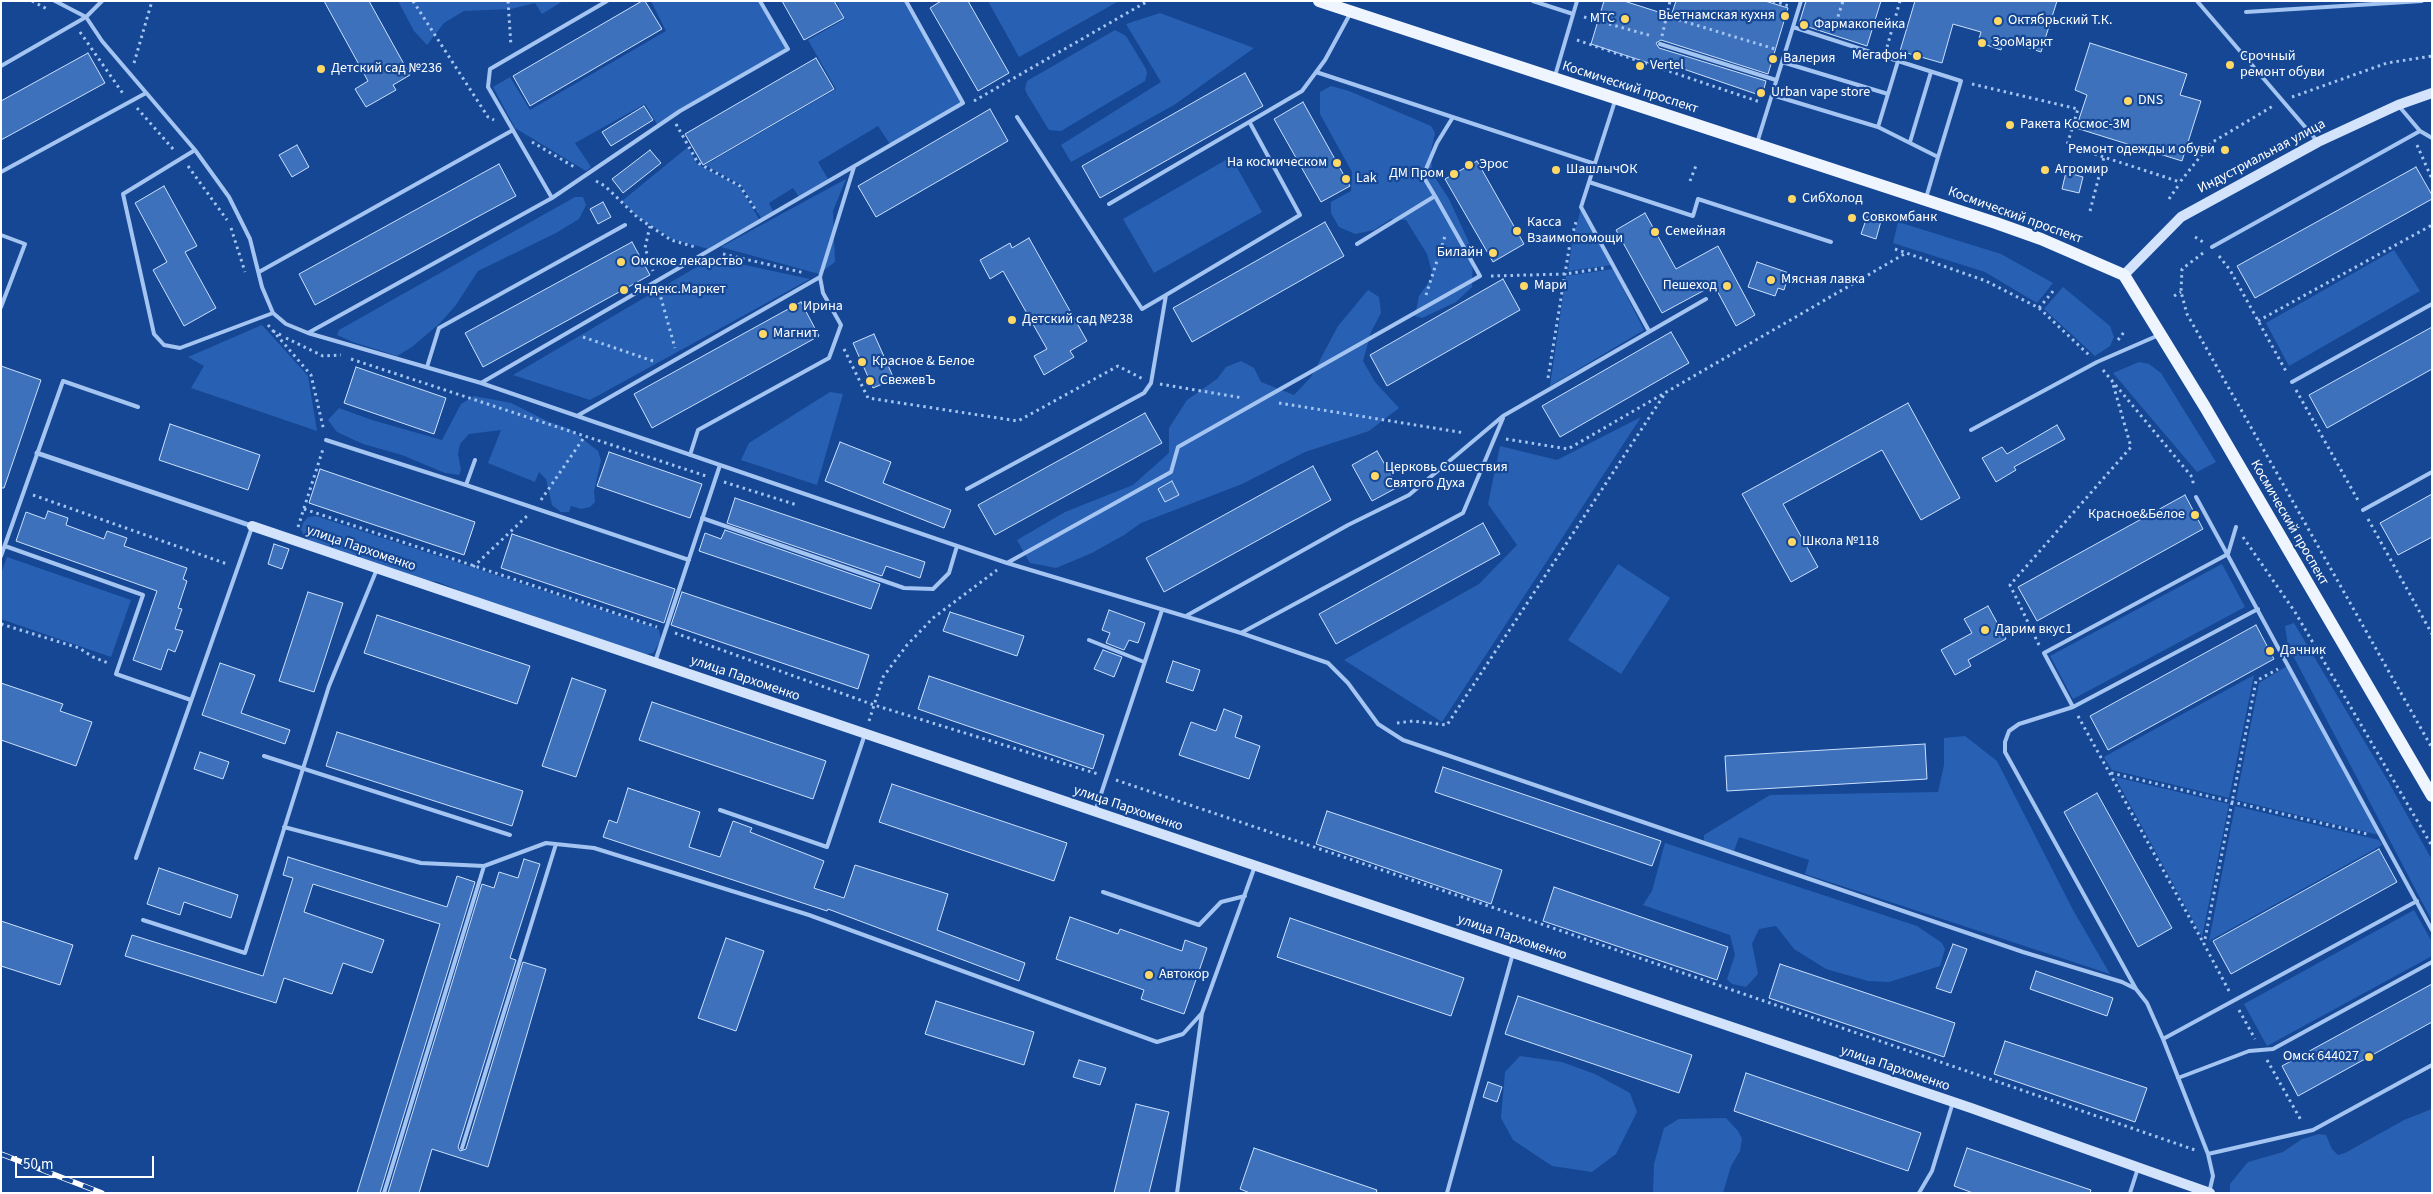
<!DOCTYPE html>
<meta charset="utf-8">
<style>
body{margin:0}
#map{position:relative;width:2433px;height:1194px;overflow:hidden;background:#154794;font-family:"Source Sans 3",sans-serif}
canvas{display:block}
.frame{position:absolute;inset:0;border:2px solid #fff;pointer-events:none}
.scale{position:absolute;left:15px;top:1156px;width:139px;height:22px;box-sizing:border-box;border:2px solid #fff;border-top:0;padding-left:6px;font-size:15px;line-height:18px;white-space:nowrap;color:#fff;-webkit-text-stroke:4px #154794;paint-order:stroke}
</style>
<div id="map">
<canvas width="2433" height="1194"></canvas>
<div class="frame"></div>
<div class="scale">50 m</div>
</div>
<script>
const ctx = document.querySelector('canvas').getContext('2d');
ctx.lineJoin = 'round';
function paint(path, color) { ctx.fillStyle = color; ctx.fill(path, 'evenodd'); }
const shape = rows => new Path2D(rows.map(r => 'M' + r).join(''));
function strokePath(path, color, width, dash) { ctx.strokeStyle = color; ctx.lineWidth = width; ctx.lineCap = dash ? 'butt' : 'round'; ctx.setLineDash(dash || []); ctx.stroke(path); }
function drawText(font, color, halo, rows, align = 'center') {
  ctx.font = font + ' "Source Sans 3",sans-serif'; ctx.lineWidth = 4.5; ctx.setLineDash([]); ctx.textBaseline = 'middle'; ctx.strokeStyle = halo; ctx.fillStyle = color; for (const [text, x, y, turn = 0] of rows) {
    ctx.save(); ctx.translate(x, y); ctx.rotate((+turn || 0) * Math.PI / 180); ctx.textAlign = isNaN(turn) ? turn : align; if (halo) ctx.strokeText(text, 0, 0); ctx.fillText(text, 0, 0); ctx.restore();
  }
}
paint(shape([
 [398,1,563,1,542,14,535,3,511,9,464,11,444,23,427,45,414,31],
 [651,1,758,1,786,48,657,124,645,104,575,143,591,167,586,171,515,128,493,87,510,77,530,110,666,31],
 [836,1,905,1,961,103,890,144,878,126,818,162,828,179,799,197,793,188,769,203,773,211,761,218,741,185,705,165,836,89,808,40,845,19],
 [988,1,1119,1,1019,57],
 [1160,13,1254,48,1174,105,1071,162,1061,145,1161,82,1126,24],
 [1115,30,1126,36,1146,69,1147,73,1145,81,1061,131,1049,130,1027,94,1025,89,1027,81],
 [1331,86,1349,91,1431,126,1435,133,1431,151,1432,173,1449,199,1473,251,1472,287,1456,302,1422,318,1415,316,1419,296,1433,276,1427,254,1406,220,1391,219,1374,230,1355,234,1339,227,1331,213,1331,202,1351,191,1352,172,1320,114,1320,92],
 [688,147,697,164,739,186,759,219,708,249,672,239,637,216,622,201],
 [1231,157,1262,212,1154,273,1123,219],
 [846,179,833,211,835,262,819,274,721,247],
 [575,197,583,197,586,205,579,219,556,233,478,271,456,305,440,323,412,347,397,356,353,342,337,335,339,330],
 [1581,208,1612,265,1568,271,1572,244],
 [1898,222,2001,254,2053,283,2037,303,1985,272,1893,243],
 [2394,250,2420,291,2289,366,2266,323],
 [712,258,810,279,590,400,513,375],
 [1613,269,1644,330,1550,386,1566,276],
 [2063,287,2110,326,2114,337,2110,346,2095,356,2044,309],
 [1368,290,1379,297,1381,313,1371,332,1363,361,1375,382,1399,408,1369,431,1305,452,1242,484,1141,523,1124,535,1092,553,1056,568,1030,563,1017,540,1065,512,1133,485,1169,453,1169,428,1187,400,1217,379,1226,367,1241,361,1254,368,1261,382,1294,395,1311,377,1338,326],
 [262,325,308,376,317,431,191,388,204,366,188,357],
 [2139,362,2149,364,2161,373,2216,462,2197,472,2113,373],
 [830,392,843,394,817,485,741,460,749,443],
 [474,396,511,403,547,421,570,429,598,451,601,460,594,491,595,502,590,507,581,509,571,506,569,512,561,512,552,505,546,479,539,472,535,482,488,463,501,430,469,434,460,444,458,454,461,470,459,475,445,473,402,455,363,444,337,432,328,420,339,408,372,420,442,440,461,404],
 [1641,417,1442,722,1344,660,1479,584,1517,545,1488,504,1500,446,1557,460],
 [316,516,651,626,659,630,661,640,653,653,641,655,498,606,438,582,418,579,306,539,301,530,303,523,308,517],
 [7,557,131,600,111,657,1,619,1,574],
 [1618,564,1670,598,1621,674,1568,640],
 [2222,564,2245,607,2073,699,2050,656],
 [2294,623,2388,781,2432,860,2432,921,2288,646,2285,626],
 [2287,666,2379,835,2236,800,2259,683],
 [2254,675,2229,798,2112,770,2104,757],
 [1965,736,1997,761,2073,910,2110,974,1805,874,1809,860,1739,837,1734,851,1704,841,1704,835,1770,795,1938,792,1944,765,1944,738],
 [2115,777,2229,804,2202,937],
 [2235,806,2379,840,2382,845,2209,941],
 [1665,843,1917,926,1942,943,1945,949,1940,966,1889,982,1868,981,1826,969,1794,949,1776,926,1759,929,1752,944,1758,974,1746,987,1732,984,1727,979,1735,955,1730,935,1643,905,1652,891],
 [2414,910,2432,942,2432,956,2267,1046,2244,1004],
 [1520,1056,1562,1062,1595,1074,1630,1093,1637,1112,1616,1154,1592,1172,1552,1166,1513,1140,1501,1118,1505,1072],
 [2432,1109,2432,1193,2230,1193,2230,1184,2248,1162,2283,1152,2302,1139,2319,1134,2326,1135,2332,1149,2338,1155,2345,1153,2404,1120],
 [1726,1118,1738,1131,1742,1139,1740,1151,1731,1166,1723,1193,1653,1193,1654,1164,1664,1128,1679,1119]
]), '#2861b3');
const building = shape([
 [324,1,369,1,410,75,393,85,396,90,366,107,355,89,368,81,324,1],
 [642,1,645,1,662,29,530,106,513,76,642,1],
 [782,1,834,1,844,18,804,40,782,1],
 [941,1,968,1,1009,73,978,91,930,8,941,1],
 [1604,1,1624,1,1671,16,1676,1,1765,1,1788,8,1768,74,1661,40,1656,43,1659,48,1766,81,1762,96,1669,64,1667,69,1591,44,1604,1],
 [1806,1,1881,1,1867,46,1799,24,1806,1],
 [1915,1,2057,1,2041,52,2004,40,2001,50,1978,42,1981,32,1953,24,1942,63,1900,51,1915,1],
 [2090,43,2187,74,2180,95,2201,101,2182,161,2076,128,2087,95,2075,90,2090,43],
 [88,53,105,83,1,140,1,101,88,53],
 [816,58,834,89,703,165,685,134,816,58],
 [1245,73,1263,106,1100,198,1082,166,1245,73],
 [1303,102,1350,186,1321,202,1274,119,1303,102],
 [644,106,653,120,611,146,602,132,644,106],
 [990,109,1008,141,876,217,858,186,990,109],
 [297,145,309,167,292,177,279,155,297,145],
 [650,150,661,163,623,193,612,179,650,150],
 [1477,161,1524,244,1493,262,1445,179,1477,161],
 [499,164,516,196,315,305,299,274,499,164],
 [2416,167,2432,195,2432,199,2255,298,2237,266,2416,167],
 [2066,172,2083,177,2079,193,2062,189,2066,172],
 [164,186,197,246,185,252,216,308,184,326,153,270,167,262,135,203,164,186],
 [603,202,611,217,598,224,590,209,603,202],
 [1645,213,1676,269,1718,246,1755,315,1736,326,1714,285,1662,313,1616,230,1645,213],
 [1867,217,1881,221,1876,239,1861,234,1867,217],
 [1325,222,1344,256,1192,342,1173,308,1325,222],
 [1029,238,1087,341,1070,351,1074,357,1044,375,1034,356,1047,349,1003,271,990,279,980,260,1010,243,1012,248,1029,238],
 [632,242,650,275,483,367,465,333,632,242],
 [1757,262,1789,273,1784,290,1778,288,1775,296,1748,287,1757,262],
 [1503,279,1520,310,1387,386,1370,355,1503,279],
 [801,302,819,336,652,428,634,394,801,302],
 [2432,327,2432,369,2327,428,2309,395,2432,327],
 [1671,332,1689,363,1560,437,1542,406,1671,332],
 [874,334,894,379,873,388,853,343,874,334],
 [1,366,41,380,4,488,1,488,1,366],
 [356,367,446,398,434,434,344,403,356,367],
 [1908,403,1960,498,1921,520,1882,450,1783,504,1818,567,1791,582,1742,494,1908,403],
 [1145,413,1162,443,995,535,978,505,1145,413],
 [170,424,260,455,248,490,159,460,170,424],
 [2057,425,2065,439,2014,467,2016,470,1996,482,1982,458,2002,447,2007,454,2057,425],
 [840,442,891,462,883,483,951,510,944,528,825,481,840,442],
 [1377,451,1398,487,1372,501,1352,465,1377,451],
 [609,452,702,484,690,518,597,486,609,452],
 [1313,466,1331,500,1164,592,1146,558,1313,466],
 [320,469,475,522,464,555,309,503,320,469],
 [1172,481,1179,495,1165,502,1158,489,1172,481],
 [2432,494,2432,537,2398,555,2380,523,2432,494],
 [2185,495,2203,529,2037,621,2018,587,2185,495],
 [735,498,925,562,920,578,886,566,882,576,727,523,735,498],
 [48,511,68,518,66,525,104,539,107,531,127,538,124,546,187,568,183,579,187,581,178,608,182,609,175,629,183,631,175,652,168,649,161,670,133,660,157,591,16,541,26,512,45,519,48,511],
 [1483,523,1500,554,1336,644,1319,614,1483,523],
 [725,530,880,584,871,609,699,551,705,533,721,539,725,530],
 [512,534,675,589,664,623,501,568,512,534],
 [274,544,289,549,282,569,268,564,274,544],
 [308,592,343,603,314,692,279,681,308,592],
 [682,592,869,655,858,689,671,625,682,592],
 [1988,606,2006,639,1968,660,1971,666,1955,675,1941,650,1972,633,1964,619,1988,606],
 [1109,610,1145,623,1138,643,1129,640,1124,650,1106,643,1110,633,1102,630,1109,610],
 [950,612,1024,636,1017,656,943,631,950,612],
 [377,615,530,666,517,704,364,653,377,615],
 [2256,625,2274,659,2108,750,2090,716,2256,625],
 [1103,650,1122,657,1114,677,1094,669,1103,650],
 [1173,661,1200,670,1193,691,1166,682,1173,661],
 [220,663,255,675,241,713,290,730,285,744,202,715,220,663],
 [929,676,1104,735,1093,769,918,709,929,676],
 [572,678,606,690,576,777,542,766,572,678],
 [1,683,63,704,60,711,92,722,76,766,1,740,1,683],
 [652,702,826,761,813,799,639,740,652,702],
 [1224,709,1242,716,1235,737,1260,746,1249,779,1179,755,1191,722,1216,731,1224,709],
 [337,732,523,791,512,826,326,766,337,732],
 [1925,744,1927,779,1727,791,1725,756,1925,744],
 [200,752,229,762,223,779,194,769,200,752],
 [1443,767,1661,841,1652,866,1435,792,1443,767],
 [892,784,1067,843,1054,881,879,822,892,784],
 [628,788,700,812,689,847,720,857,733,821,752,828,750,832,824,861,814,888,844,898,855,865,948,894,937,930,1025,963,1019,981,828,909,827,911,603,837,609,820,617,823,628,788],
 [2097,793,2172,928,2138,947,2064,812,2097,793],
 [1327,811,1502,870,1491,904,1316,844,1327,811],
 [2379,849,2397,882,2231,974,2213,941,2379,849],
 [288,857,447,907,457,876,475,882,380,1193,357,1193,440,924,313,884,304,912,384,940,372,973,343,963,332,994,284,978,276,1003,125,956,132,935,263,976,293,878,283,875,288,857],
 [524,859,540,864,510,958,516,960,458,1147,460,1151,466,1149,523,962,546,969,488,1167,432,1149,419,1193,388,1193,482,884,494,888,499,872,518,878,524,859],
 [159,868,238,895,231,918,184,902,180,915,147,904,159,868],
 [1554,887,1728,947,1717,980,1543,921,1554,887],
 [1070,917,1118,934,1120,929,1182,951,1185,940,1207,948,1184,1014,1141,999,1144,990,1056,959,1070,917],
 [1290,918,1464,978,1451,1016,1277,957,1290,918],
 [1,921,73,945,60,985,1,966,1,921],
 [726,938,764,951,736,1031,698,1018,726,938],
 [1953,944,1967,949,1951,993,1936,988,1953,944],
 [1780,964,1955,1023,1944,1057,1769,998,1780,964],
 [2036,971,2113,998,2107,1016,2030,989,2036,971],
 [2432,984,2432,1022,2298,1096,2282,1066,2432,984],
 [1518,996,1692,1055,1679,1093,1505,1034,1518,996],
 [936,1001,1034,1032,1024,1065,925,1034,936,1001],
 [2005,1041,2147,1088,2135,1122,1994,1074,2005,1041],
 [1079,1060,1106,1068,1100,1085,1073,1077,1079,1060],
 [1746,1073,1921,1133,1908,1171,1734,1111,1746,1073],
 [1488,1082,1502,1087,1497,1102,1483,1097,1488,1082],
 [1136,1104,1169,1112,1149,1193,1114,1193,1136,1104],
 [1254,1148,1377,1190,1376,1193,1250,1193,1240,1189,1254,1148],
 [1967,1148,2091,1190,2090,1193,1973,1193,1954,1186,1967,1148]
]);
paint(building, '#3d71bc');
strokePath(building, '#cce0fc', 1);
strokePath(shape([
 [32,1,47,9],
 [413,1,488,117,494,120],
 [508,1,511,46],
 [1773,1,1789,6],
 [1666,16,1775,49],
 [1584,17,1652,36],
 [1834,29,1843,1],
 [80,32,124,95],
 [1662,36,1670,1],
 [1577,40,1760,102],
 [1887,47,1900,1],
 [134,63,152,1],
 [1972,84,2078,109,2067,145,2180,182,2211,143,2273,106],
 [2292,97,2387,63,2432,56],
 [974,101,1148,1],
 [137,108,174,150],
 [676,124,698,163,740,186,757,212],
 [532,142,576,168],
 [2417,145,2432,179],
 [188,166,227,220],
 [596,181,605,186,637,217,650,226,671,240,695,247],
 [1690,181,1697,163],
 [2169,199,2180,183],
 [2090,211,2104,157],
 [650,226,645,248,653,271],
 [231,228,245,272],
 [2195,237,2203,242],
 [1895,249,1986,281,2039,308,2089,355],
 [2203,253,2182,269,2181,292,2187,314,2432,748],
 [723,254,805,273],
 [2219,256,2230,270,2287,373],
 [1491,276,1565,274,1604,268],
 [659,291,675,348],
 [1426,295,1445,236],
 [2174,296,2181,292],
 [2039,308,2054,290],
 [2258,321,2432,225],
 [268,325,311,375,324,431],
 [273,331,281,335],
 [583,337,653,361],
 [286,338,323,356,341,355],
 [2118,340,2124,332],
 [844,349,868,398,1018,421,1118,366,1143,379],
 [351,359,706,476],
 [2103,370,2192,477,2194,487],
 [1548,378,1570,243,1576,222],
 [1160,384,1243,398],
 [2296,390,2359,502],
 [1279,403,1465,433],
 [1506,439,1568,449,1906,253],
 [724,482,797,505],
 [33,495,227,564],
 [541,500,585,436],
 [304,509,657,627],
 [2368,519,2432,634],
 [298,527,323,449],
 [2243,537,2295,612,2432,846],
 [473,567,527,516],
 [1,624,79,648,93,657,108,663],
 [675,633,874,705,1098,774],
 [2039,645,2010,585,2131,447,2113,384],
 [2078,716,2204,944],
 [869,721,883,677,907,645,933,618,997,570],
 [1397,723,1413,721,1447,725,1666,392],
 [2111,773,2367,834],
 [1116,780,1524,918,2195,1150],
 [2229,991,2204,944,2256,681,2278,669],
 [2239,1010,2255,1039],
 [2267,1060,2302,1122]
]), '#a4c4f2', 3, [2.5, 4]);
strokePath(shape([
 [55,1,86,17,102,41,195,150,229,197,250,239,262,287,273,313,286,324,308,333,481,383,720,465,655,662],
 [1533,1,1573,14],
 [2197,1,2318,142],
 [2246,12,2422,1],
 [1793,27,1898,61],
 [1660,44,1776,80],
 [1,66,86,17,102,1],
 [1316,72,1595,164],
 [1555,76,1577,1],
 [1888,94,1898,61,1961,81,1938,157],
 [1772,95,1878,127,1888,94,1782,62],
 [1615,101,1581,207,1649,331],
 [2398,105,2420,131,2432,138],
 [1017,117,1142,309,1166,295],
 [1878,127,1938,157,1926,198],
 [1910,142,1931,72],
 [1757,143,1801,1],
 [195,150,123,194,154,334,164,345,180,348,273,313],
 [1,172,146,93],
 [1589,182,1693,216,1698,199,1831,242],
 [552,198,680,111,788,49,760,1],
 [1109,204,1302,91,1325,60,1350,14],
 [1,235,25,244,1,307],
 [1357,244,1435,196,1423,176,1437,143,1453,117],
 [2212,247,2420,131],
 [259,272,513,130],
 [308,333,552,198,488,87,490,69,607,1],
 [427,367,439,328,625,225],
 [2292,382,2432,304],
 [481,383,963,103,906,1],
 [577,416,820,277],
 [1971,430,2097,362,2159,335],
 [326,440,466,485,689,560],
 [690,455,698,430,829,358,841,325,823,293,820,277,854,167],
 [720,465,1007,563,1241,633,1328,663,1348,683,1378,724,1403,740,2023,952,2122,982,2136,989,2147,1003,2163,1039,2208,1154,2213,1176,2209,1193],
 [466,485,475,460],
 [967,489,1144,393,1151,383,1166,295,1300,215,1250,123],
 [2196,497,2432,930],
 [2363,510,2432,472],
 [702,518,904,588,933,589,949,573,957,546],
 [5,546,143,595,116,674,191,700],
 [1,556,63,381,138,407],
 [1007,563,1171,472,1178,447,1480,276,1435,196],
 [1186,616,1348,525,1409,495,1503,416,1706,299],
 [1241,633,1463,513,1503,418],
 [1089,640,1144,662],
 [2073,707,2044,653,2228,554,2236,527],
 [264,756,510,835],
 [720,810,827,847,865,734],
 [1095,812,1162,610],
 [284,827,421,863,484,866,546,843,594,848,809,915,1157,1042,1183,1034,1202,1013,1255,866],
 [136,858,252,527],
 [1103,892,1199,925,1221,902,1245,896],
 [143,920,245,953,329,686,377,569],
 [2136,989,2005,752,2005,742,2009,731,2019,724,2073,707,2258,609],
 [2163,1039,2417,901],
 [2178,1078,2249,1051,2273,1049,2432,962],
 [462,1148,556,844],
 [2208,1154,2313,1130,2432,1065],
 [384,1193,484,866],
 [1177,1193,1202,1013],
 [1447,1193,1513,953],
 [1919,1193,1932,1171,1953,1102],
 [2130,1193,2138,1168]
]), '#a4c4f2', 4);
strokePath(shape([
 [37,453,252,526]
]), '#a4c4f2', 5);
strokePath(shape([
 [2124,275,2181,217,2318,142,2398,105,2432,93],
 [252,526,1971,1108,2210,1193]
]), '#d3e3fc', 10);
strokePath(shape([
 [1319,1,1996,223,2041,239,2124,275,2205,407,2432,796]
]), '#eff5ff', 12);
const rail = shape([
 [1,1154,102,1193]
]);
strokePath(rail, '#fff', 5.5);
strokePath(rail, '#154794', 4, [11]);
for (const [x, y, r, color] of [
 [1785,16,5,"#ffd865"],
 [1625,19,5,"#ffd865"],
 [1998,21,5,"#ffd865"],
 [1804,25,5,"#ffd865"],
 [1982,43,5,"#ffd865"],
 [1917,56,5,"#ffd865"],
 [1773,59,5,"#ffd865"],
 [2230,65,5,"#ffd865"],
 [1640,66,5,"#ffd865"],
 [321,69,5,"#ffd865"],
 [1761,93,5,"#ffd865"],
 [2128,101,5,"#ffd865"],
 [2010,125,5,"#ffd865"],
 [2225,150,5,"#ffd865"],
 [1337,163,5,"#ffd865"],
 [1469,165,5,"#ffd865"],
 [1556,170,5,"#ffd865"],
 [2045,170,5,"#ffd865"],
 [1454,174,5,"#ffd865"],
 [1346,179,5,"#ffd865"],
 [1792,199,5,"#ffd865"],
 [1852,218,5,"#ffd865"],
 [1517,231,5,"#ffd865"],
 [1655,232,5,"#ffd865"],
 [1493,253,5,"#ffd865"],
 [621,262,5,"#ffd865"],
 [1771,280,5,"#ffd865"],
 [1524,286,5,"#ffd865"],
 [1727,286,5,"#ffd865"],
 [624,290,5,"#ffd865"],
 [793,307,5,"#ffd865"],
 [1012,320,5,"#ffd865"],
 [763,334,5,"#ffd865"],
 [862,362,5,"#ffd865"],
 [870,381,5,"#ffd865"],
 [1375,476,5,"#ffd865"],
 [2195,515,5,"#ffd865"],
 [1792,542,5,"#ffd865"],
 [1985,630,5,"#ffd865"],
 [2270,651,5,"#ffd865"],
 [1149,975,5,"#ffd865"],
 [2369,1057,5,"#ffd865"]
]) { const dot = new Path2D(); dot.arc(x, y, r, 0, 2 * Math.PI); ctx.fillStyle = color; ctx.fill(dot); strokePath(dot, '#154794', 2); }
drawText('14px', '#fff', '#154794', [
 ["Вьетнамская кухня",1775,16,"right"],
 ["МТС",1615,19,"right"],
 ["Октябрьский Т.К.",2008,21],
 ["Фармакопейка",1814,25],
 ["ЗооМаркт",1992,43],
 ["Мегафон",1907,56,"right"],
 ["Срочный",2240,57],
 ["ремонт обуви",2240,73],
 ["Валерия",1783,59],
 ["Vertel",1650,66],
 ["Детский сад №236",331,69],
 ["Urban vape store",1771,93],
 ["DNS",2138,101],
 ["Ракета Космос-3М",2020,125],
 ["Ремонт одежды и обуви",2215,150,"right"],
 ["На космическом",1327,163,"right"],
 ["Эрос",1479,165],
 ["ШашлычОК",1566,170],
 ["Агромир",2055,170],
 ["ДМ Пром",1444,174,"right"],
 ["Lak",1356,179],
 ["СибХолод",1802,199],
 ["Совкомбанк",1862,218],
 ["Касса",1527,223],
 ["Взаимопомощи",1527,239],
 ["Семейная",1665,232],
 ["Билайн",1483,253,"right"],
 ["Омское лекарство",631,262],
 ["Мясная лавка",1781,280],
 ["Мари",1534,286],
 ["Пешеход",1717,286,"right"],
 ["Яндекс.Маркет",634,290],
 ["Ирина",803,307],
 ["Детский сад №238",1022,320],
 ["Магнит",773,334],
 ["Красное & Белое",872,362],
 ["СвежевЪ",880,381],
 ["Церковь Сошествия",1385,468],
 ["Святого Духа",1385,484],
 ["Красное&Белое",2185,515,"right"],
 ["Школа №118",1802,542],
 ["Дарим вкус1",1995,630],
 ["Дачник",2280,651],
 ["Автокор",1159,975],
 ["Омск 644027",2359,1057,"right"]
], 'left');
drawText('14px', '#fff', '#154794', [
 ["Космический проспект",1630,88,18],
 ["Индустриальная улица",2262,157,-28],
 ["Космический проспект",2015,216,20],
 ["Космический проспект",2289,523,60],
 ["улица Пархоменко",361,549,19],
 ["улица Пархоменко",745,679,19],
 ["улица Пархоменко",1128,809,19],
 ["улица Пархоменко",1512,938,19],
 ["улица Пархоменко",1895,1069,19]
]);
</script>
